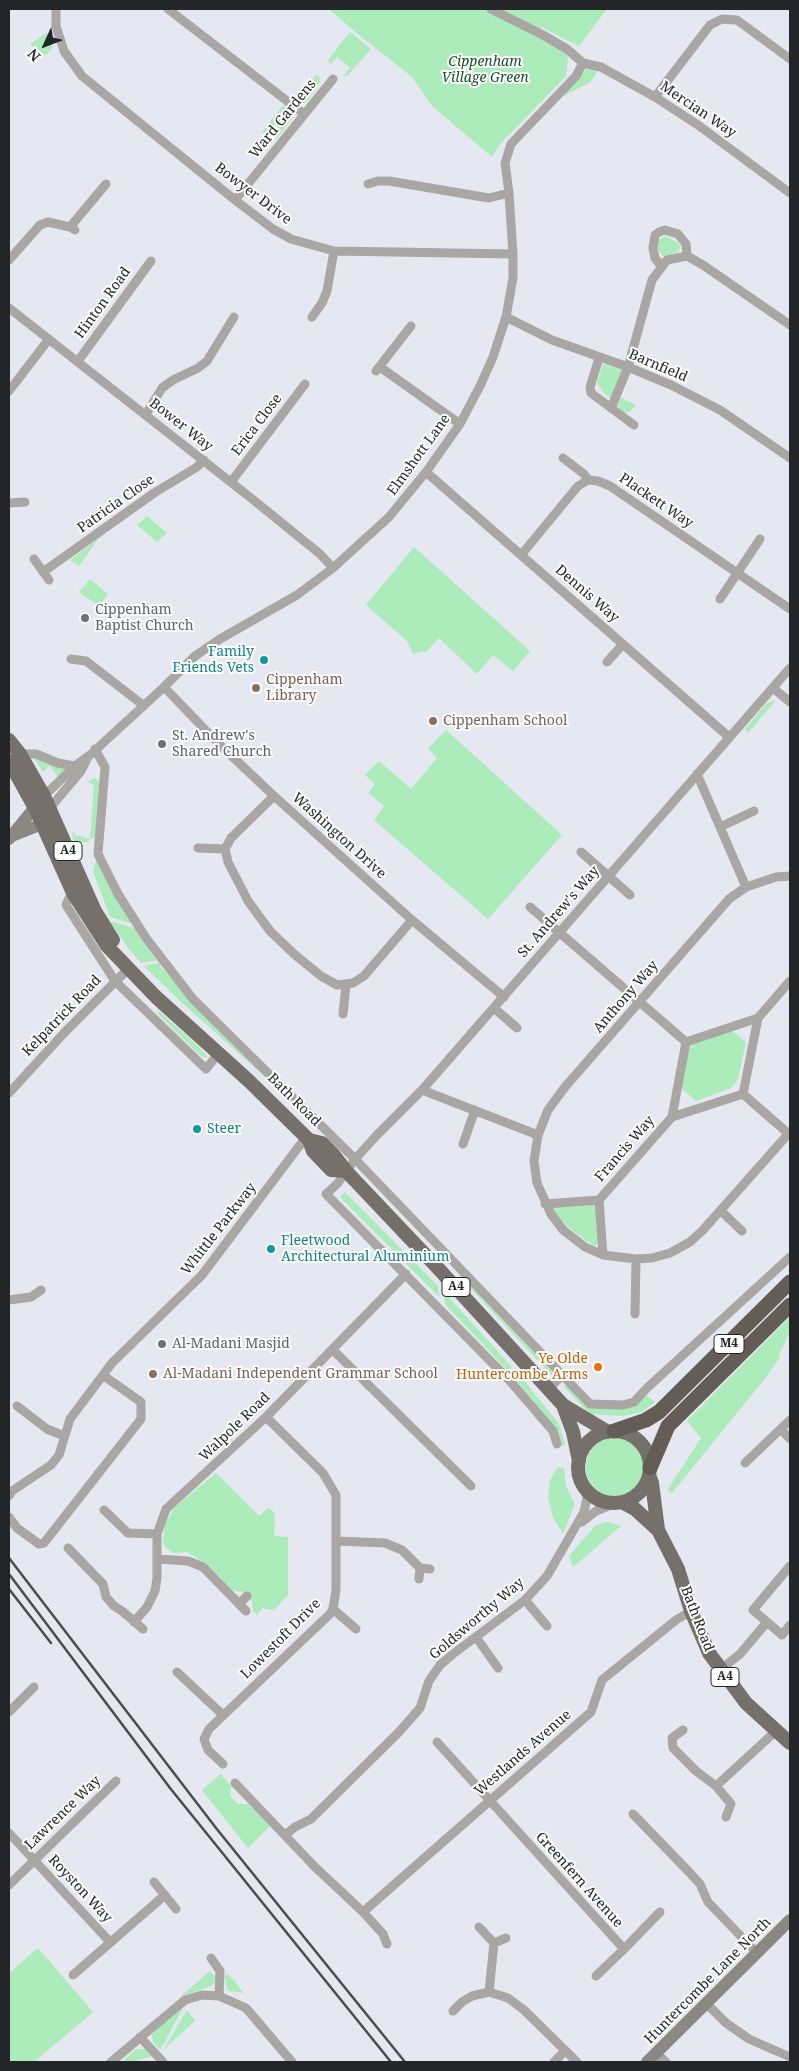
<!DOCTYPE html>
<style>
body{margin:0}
#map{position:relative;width:799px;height:2071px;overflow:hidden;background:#e5e7f1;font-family:"Noto Serif",serif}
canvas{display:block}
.frame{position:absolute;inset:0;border:10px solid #242528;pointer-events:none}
.north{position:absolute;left:20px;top:20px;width:50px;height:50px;-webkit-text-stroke:4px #fff;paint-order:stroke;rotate:227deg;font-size:14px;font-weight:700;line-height:20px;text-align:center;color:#242528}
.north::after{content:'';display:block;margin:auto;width:18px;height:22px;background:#242528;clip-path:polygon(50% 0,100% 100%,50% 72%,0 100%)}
</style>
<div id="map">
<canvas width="799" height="2071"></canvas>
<div class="frame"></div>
<div class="north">N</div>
</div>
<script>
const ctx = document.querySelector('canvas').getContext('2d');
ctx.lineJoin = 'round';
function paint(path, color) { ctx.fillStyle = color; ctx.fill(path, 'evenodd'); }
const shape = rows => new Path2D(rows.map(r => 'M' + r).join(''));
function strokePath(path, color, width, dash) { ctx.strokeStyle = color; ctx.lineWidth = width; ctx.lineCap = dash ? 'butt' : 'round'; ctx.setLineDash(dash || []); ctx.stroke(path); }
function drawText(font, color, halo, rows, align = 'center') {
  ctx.font = font + ' "Noto Serif",serif'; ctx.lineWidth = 4; ctx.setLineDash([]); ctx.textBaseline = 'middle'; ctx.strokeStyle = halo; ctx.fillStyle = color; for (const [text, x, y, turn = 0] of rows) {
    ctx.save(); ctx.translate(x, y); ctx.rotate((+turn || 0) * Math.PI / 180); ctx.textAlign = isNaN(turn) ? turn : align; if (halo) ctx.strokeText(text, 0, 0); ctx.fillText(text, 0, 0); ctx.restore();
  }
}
paint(shape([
 [329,9,607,9,579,46,541,27,537,36,565,53,568,58,566,76,500,144,492,157,432,106,412,77,353,30],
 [350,32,371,49,347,76,344,76,350,67,337,57,331,64,329,63,328,60],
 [46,33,48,34,53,47,45,56,30,44],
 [594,67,598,68,595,76,589,83,562,97,556,103,555,102,587,69],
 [316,75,320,77,320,82,309,99,304,103,298,103,294,100],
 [284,104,286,107,276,120,273,139,262,132],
 [289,107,293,113,292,118,276,140,278,121],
 [665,236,677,242,681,246,678,252,663,256,658,250,658,240],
 [603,364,622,370,613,396,610,398,603,392,597,382],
 [620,397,636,405,630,412,624,412,619,408,617,405],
 [147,516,167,533,157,542,137,525],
 [98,539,79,566,70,560],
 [414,547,530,651,513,671,493,655,477,674,439,638,426,652,421,651,413,654,407,641,366,605],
 [90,579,108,594,99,606,79,592],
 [776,700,748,733,745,729,767,703],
 [446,730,562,835,488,919,374,820,384,806,369,793,375,784,365,775,379,761,411,789,437,758,428,749],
 [34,758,66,769,58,777,50,766,43,772],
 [95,778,99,782,96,837,90,839,88,842,78,842,73,840,72,830,75,835,90,839,94,785,88,782],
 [97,858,133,924,110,917,93,871],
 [110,921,137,929,136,932,154,957,159,960,141,963,126,945],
 [161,962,160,966,211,1021,274,1085,178,999,144,966],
 [159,1011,198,1046,207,1056,206,1058,200,1055,157,1013],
 [731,1030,746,1042,738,1079,731,1088,696,1101,680,1087,687,1051,695,1042],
 [345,1192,438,1286,439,1297,340,1197],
 [595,1204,598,1242,597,1245,594,1246,564,1224,553,1211,553,1205],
 [450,1262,555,1371,553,1377,460,1277],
 [444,1292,512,1367,508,1371,445,1304],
 [790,1317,790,1332,779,1355,780,1357,767,1376,672,1493,668,1489,701,1438,687,1421],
 [522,1378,559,1424,565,1443,563,1447,556,1428,517,1381],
 [563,1386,568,1387,588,1407,618,1408,646,1395,655,1402,642,1412,622,1416,590,1414],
 '586 1467a30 30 0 1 1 60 0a30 30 0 1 1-60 0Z',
 [558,1467,564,1468,566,1486,575,1504,563,1534,553,1517,548,1497,550,1480],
 [216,1473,259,1516,269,1507,275,1514,274,1536,288,1537,288,1595,274,1610,262,1608,257,1615,253,1611,252,1601,242,1592,232,1590,207,1564,187,1552,174,1553,166,1548,163,1543,165,1524,175,1507],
 [608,1522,621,1526,573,1567,569,1556,596,1525],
 [221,1774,231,1786,230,1796,238,1804,248,1804,270,1826,248,1848,202,1790],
 [38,1948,93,2012,34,2062,9,2062,9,1973],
 [210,1971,215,1977,215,1983,211,1986,180,1997],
 [228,1974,244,1993,229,1991,227,1989,225,1976],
 [181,2009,182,2010,160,2050,153,2042,152,2035,157,2029],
 [187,2010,195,2021,164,2049],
 [136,2049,145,2049,152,2056,132,2062,122,2062]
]), '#acebba');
strokePath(shape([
 [56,9,56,26,64,51,82,76,235,200,273,229,291,239,334,251,513,254],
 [168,9,304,114],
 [491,9,541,34,567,49,583,63],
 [583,63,601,67,655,97,698,125,790,193],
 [655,97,710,25,722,19,737,20,790,59],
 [368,184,378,181,389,181,489,198,509,193],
 [235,200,333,79],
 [70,227,106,184],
 [9,260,40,225,48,222,70,227,75,230],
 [661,266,655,258,653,248,655,235,659,232,665,230,678,234,686,244,687,256],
 [9,308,251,498,320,554,333,568],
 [312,317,322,303,327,291,334,251],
 [506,317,552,340,628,367,671,385,720,410,790,458],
 [599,358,590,387,591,393,634,425],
 [78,361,151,261],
 [380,367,460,424],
 [376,371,411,326],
 [9,391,49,339],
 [611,408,628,367,652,280,667,260,687,256,703,265,790,325],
 [146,414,162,388,173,380,198,368,207,361,234,317],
 [563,458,584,474,588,480],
 [426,472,729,737],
 [231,482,305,384],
 [9,503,25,502],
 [521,555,578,486,588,480,598,481,610,486,790,609],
 [34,559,49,580],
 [43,572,154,493,197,467,204,460],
 [720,599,760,539],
 [71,659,86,661,143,705],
 [607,662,623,644],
 [164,687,218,743,274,796,412,920,504,997],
 [773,688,790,702],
 [95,749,105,767,98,854,118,894,146,938,193,999,355,1159,590,1404,623,1405,634,1402,647,1388,790,1257],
 [20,754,36,754,58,763,75,766],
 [697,774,746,887],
 [44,796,75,766,90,755,164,687,195,656,220,639,297,595,333,568,389,517,426,472,460,424,481,384,493,357,506,317,513,278,513,254,509,193,505,163,511,144,576,76,583,63],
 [274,796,231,838,225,849,228,862,248,901,270,931,294,954,321,976,337,985,353,983,364,976,412,920],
 [49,809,81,771,87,759],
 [720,827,754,811],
 [198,848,225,849],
 [581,852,630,895],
 [790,876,776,877,746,887,729,899,565,1087,548,1110,538,1135,534,1161,537,1183,551,1214,563,1230,585,1247,603,1255,636,1259,652,1258,670,1253,690,1242,703,1230,790,1132],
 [73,893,69,898,66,905,115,981,206,1069,218,1054],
 [530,907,686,1042],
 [494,1008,517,1028],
 [343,1014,346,985],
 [758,1018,743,1094,672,1117,686,1042,758,1018],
 [758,1018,790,981],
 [422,1090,538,1135],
 [9,1093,65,1032,129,968],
 [743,1094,790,1135],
 [463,1144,475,1110],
 [599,1200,672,1117],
 [599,1200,603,1255],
 [545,1204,599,1200],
 [721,1211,742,1231],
 [9,1300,31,1297,41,1290],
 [635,1314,636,1259],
 [333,1350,471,1486],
 [549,1388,563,1375],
 [17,1406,47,1429,64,1436],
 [781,1429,790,1439],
 [557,1444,553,1431,510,1381,326,1194,338,1183,355,1159,377,1135,422,1090,790,668],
 [745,1463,790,1420],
 [9,1496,12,1491,51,1465,59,1455,70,1419,112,1363,202,1275,306,1137],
 [104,1510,128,1533,157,1534],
 [9,1517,17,1528,39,1544,44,1543,141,1419,141,1402,104,1376],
 [582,1522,596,1511,616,1503],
 [337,1541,385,1543,402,1550,420,1568],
 [68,1548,103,1584,106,1597,114,1606,122,1611,143,1629],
 [157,1559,188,1561,203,1567,246,1611],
 [790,1566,753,1610,782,1635,790,1625],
 [419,1579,420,1568,430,1569],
 [525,1600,547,1626],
 [239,1604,247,1596],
 [333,1609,356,1629],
 [134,1622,147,1607,155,1591,157,1578,157,1534,166,1509,266,1417,406,1274],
 [476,1637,498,1668],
 [720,1670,740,1654,767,1622],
 [177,1672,223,1715],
 [9,1712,34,1687],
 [683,1730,672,1738,673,1748,696,1771,716,1786,731,1804,726,1817],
 [437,1742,624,1949,596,1976],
 [223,1764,208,1750,204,1739,209,1729,330,1614,333,1609,336,1590,336,1495,323,1473,266,1417],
 [235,1783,315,1867,363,1912,383,1934,387,1944],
 [716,1786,776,1731],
 [633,1814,690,1873,700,1884,708,1902,757,1953],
 [9,1833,110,1942],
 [285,1835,295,1827,311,1819,399,1732,420,1708,429,1681,440,1665,453,1654,525,1600,547,1576,584,1512,587,1498,585,1487],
 [154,1882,176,1909],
 [9,1885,116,1781],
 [363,1912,591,1712,602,1680,676,1620,691,1611],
 [479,1927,494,1943,506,1938],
 [624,1949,660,1912],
 [211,1958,220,1971,219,1996],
 [73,1975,165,1895],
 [489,1992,494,1943],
 [706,2003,726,2023,749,2039,790,2057],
 [453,2011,462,2002,472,1996,489,1992,508,1998,524,2010,577,2062],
 [140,2037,163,2062],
 [656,2053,666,2062],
 [111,2062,185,2000,202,1995,219,1996,246,2008,292,2062],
 [554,2062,565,2051]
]), '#a9a6a3', 9);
strokePath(shape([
 [12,836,42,824,46,815],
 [9,839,40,801],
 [647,2062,790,1920]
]), '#8b8781', 12);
strokePath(shape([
 [9,740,20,754,44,796,95,911,113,940],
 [9,761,35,808,73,893,107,946,156,997,249,1081,306,1137,309,1140,313,1151,331,1170,346,1171],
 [309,1140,322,1143,333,1154,346,1171,436,1266,563,1405,573,1432,579,1461],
 [563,1405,608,1432],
 '578 1467a36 36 0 1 1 72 0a36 36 0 1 1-72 0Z',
 [649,1475,652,1483,658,1530,678,1569,691,1611,709,1653,746,1703,790,1743],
 [622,1502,635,1509,658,1530]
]), '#75706a', 14);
strokePath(shape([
 [614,1431,646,1420,659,1412,790,1282],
 [650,1468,668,1426,790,1305]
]), '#635d55', 15);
strokePath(shape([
 [9,1558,216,1828,405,2062],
 [9,1574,170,1788,391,2062],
 [9,1589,51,1643]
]), '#4b4c51', 2.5);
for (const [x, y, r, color] of [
 [85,618,5,"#6b7280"],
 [264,660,5,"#0f9aa8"],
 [256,688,5,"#8d6e63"],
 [433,721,5,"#8d6e63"],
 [162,744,5,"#6b7280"],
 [197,1129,5,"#0f9aa8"],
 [271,1249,5,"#0f9aa8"],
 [162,1344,5,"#6b7280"],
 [598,1367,5,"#e8710a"],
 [153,1374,5,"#8d6e63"]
]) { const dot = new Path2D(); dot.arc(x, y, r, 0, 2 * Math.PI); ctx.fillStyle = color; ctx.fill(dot); strokePath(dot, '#fff', 2); }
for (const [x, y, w] of [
 [68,851,28],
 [456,1287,28],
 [729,1344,30],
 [725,1677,28]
]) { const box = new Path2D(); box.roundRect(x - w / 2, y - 9.5, w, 19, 4); ctx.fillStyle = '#fff'; ctx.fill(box); strokePath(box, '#242528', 1); }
drawText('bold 12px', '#242528', null, [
 ["A4",68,851],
 ["A4",456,1287],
 ["M4",729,1344],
 ["A4",725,1677]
]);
drawText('italic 14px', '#184d29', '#fff', [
 ["Cippenham",485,62],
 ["Village Green",485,78]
]);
drawText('14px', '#242528', '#fff', [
 ["Mercian Way",698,110,34],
 ["Ward Gardens",283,119,-51],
 ["Bowyer Drive",253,194,37],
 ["Hinton Road",103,303,-54],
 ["Barnfield",658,366,23],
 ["Bower Way",181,425,38],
 ["Erica Close",257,425,-53],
 ["Elmshott Lane",419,455,-54],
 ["Plackett Way",656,501,34],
 ["Patricia Close",116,504,-35],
 ["Dennis Way",587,594,41],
 ["Washington Drive",339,836,42],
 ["St. Andrew's Way",559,912,-49],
 ["Anthony Way",626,997,-49],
 ["Kelpatrick Road",62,1016,-46],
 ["Bath Road",294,1100,45],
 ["Francis Way",625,1149,-49],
 ["Whittle Parkway",219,1229,-52],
 ["Walpole Road",235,1427,-44],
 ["Goldsworthy Way",477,1619,-40],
 ["Bath Road",697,1619,69],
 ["Lowestoft Drive",281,1639,-45],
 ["Westlands Avenue",523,1753,-41],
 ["Lawrence Way",63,1813,-44],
 ["Greenfern Avenue",579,1880,48],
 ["Royston Way",80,1889,47],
 ["Huntercombe Lane North",708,1981,-45]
]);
drawText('14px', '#5b616d', '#fff', [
 ["Cippenham",95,610],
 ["Baptist Church",95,626],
 ["St. Andrew's",172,736],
 ["Shared Church",172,752],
 ["Al-Madani Masjid",172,1344]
], 'left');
drawText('14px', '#0d838f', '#fff', [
 ["Family",254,652,"right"],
 ["Friends Vets",254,668,"right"],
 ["Steer",207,1129],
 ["Fleetwood",281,1241],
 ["Architectural Aluminium",281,1257]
], 'left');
drawText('14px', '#785e54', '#fff', [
 ["Cippenham",266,680],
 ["Library",266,696],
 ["Cippenham School",443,721],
 ["Al-Madani Independent Grammar School",163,1374]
], 'left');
drawText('14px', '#c56008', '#fff', [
 ["Ye Olde",588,1359],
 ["Huntercombe Arms",588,1375]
], 'right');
</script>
